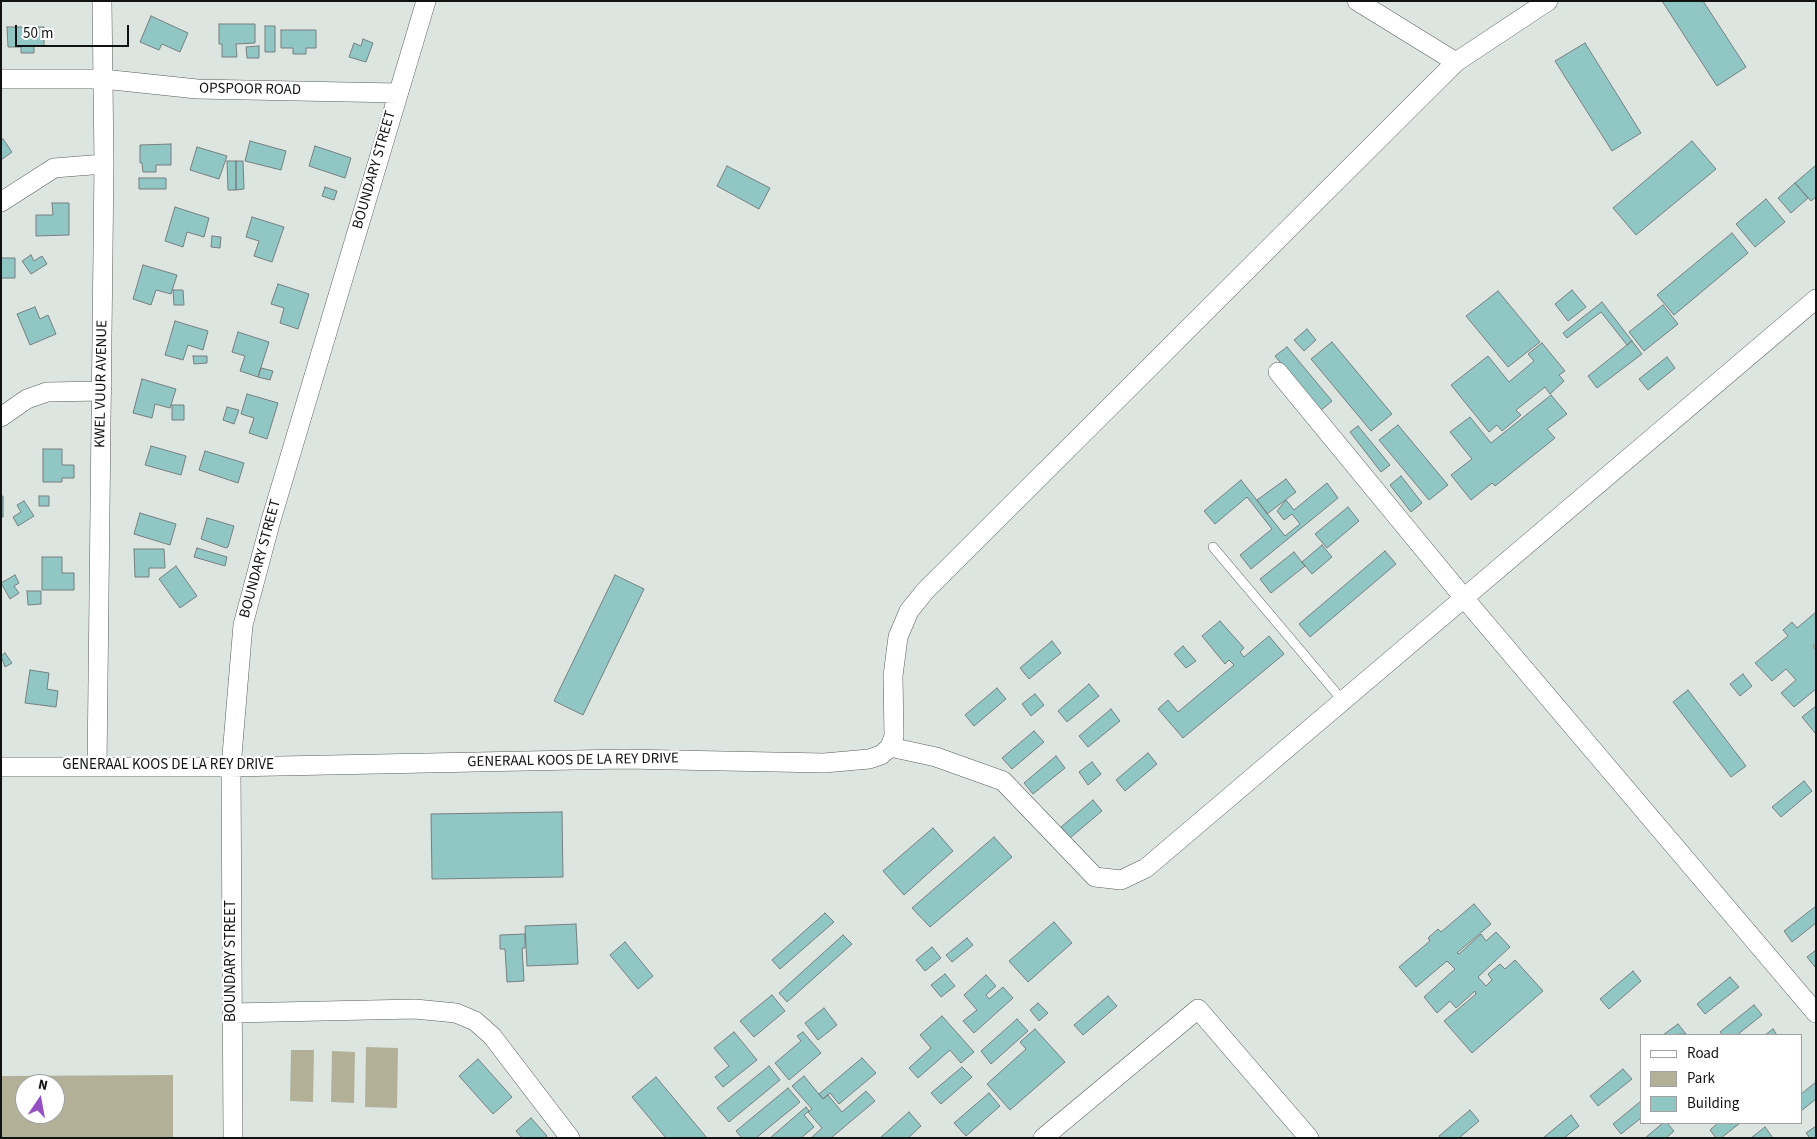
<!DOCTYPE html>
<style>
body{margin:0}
#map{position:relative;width:1817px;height:1139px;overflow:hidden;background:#dde5e1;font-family:"Source Sans 3",sans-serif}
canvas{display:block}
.frame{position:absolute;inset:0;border:2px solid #111312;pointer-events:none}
.legend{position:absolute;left:1640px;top:1034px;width:162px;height:90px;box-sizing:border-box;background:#fff;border:1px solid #a0a1a0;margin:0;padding:6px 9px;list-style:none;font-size:15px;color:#111312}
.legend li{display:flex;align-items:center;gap:10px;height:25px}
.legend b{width:25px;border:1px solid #a0a1a0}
.north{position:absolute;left:15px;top:1074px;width:50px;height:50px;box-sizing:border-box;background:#fff;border:1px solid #a0a1a0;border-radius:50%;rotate:12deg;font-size:14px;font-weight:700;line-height:20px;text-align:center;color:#111312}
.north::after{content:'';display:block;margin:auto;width:18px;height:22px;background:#9550c4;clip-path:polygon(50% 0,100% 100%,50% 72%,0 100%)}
.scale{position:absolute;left:15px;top:25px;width:114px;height:22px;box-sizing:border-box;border:2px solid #111312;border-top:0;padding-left:6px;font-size:15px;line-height:18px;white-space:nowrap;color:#111312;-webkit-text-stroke:4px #fff;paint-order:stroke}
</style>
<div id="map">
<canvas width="1817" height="1139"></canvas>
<div class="frame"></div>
<ul class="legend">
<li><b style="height:6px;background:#fff"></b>Road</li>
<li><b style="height:14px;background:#b2b198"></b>Park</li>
<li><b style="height:14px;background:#90c6c4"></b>Building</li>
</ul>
<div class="north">N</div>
<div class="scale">50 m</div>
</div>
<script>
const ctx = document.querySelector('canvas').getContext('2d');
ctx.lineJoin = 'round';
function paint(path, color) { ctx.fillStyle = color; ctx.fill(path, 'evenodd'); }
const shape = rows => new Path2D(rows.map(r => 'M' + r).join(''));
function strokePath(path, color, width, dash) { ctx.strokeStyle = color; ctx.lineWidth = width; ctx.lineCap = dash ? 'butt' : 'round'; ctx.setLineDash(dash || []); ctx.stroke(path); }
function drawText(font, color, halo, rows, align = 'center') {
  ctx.font = font + ' "Source Sans 3",sans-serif'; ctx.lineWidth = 4.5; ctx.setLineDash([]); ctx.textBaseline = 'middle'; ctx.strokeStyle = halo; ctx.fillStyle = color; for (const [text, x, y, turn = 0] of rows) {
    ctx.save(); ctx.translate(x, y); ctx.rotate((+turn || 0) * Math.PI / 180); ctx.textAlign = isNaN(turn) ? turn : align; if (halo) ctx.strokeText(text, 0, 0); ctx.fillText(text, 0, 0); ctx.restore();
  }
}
paint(shape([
 [366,1047,398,1048,397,1108,365,1107],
 [291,1050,314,1050,313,1102,290,1101],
 [332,1051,355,1052,354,1103,331,1102],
 [173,1075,173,1138,1,1138,1,1076],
 [25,1084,55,1084,55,1114,25,1114]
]), '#b2b198');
const building = shape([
 [1662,1,1703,1,1746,67,1717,86,1662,1],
 [151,16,188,33,180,52,162,44,159,50,140,42,151,16],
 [219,24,255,24,255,43,236,44,237,57,222,57,222,44,219,44,219,24],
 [265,26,275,26,275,52,265,52,265,26],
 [7,27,44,27,44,46,34,46,34,53,21,53,21,47,8,47,7,27],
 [281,30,316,30,316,48,306,48,306,54,293,54,293,48,281,48,281,30],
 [363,39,373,43,366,62,349,57,354,43,361,46,363,39],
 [1585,43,1641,133,1612,151,1555,61,1585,43],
 [259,46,259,58,247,58,246,47,259,46],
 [3,139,12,152,1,160,1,141,3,139],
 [250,141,286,151,281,170,245,161,250,141],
 [1692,141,1716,169,1636,235,1613,208,1692,141],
 [171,144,171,165,156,165,156,172,143,172,142,163,140,163,140,145,171,144],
 [315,146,351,158,345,178,309,166,315,146],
 [197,147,227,156,219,179,190,170,197,147],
 [227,161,236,161,236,190,228,190,227,161],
 [236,161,243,161,244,189,236,190,236,161],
 [1816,165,1816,197,1811,201,1795,183,1816,165],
 [727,166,770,188,759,209,717,186,727,166],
 [139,178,166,178,166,189,139,189,139,178],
 [1795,183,1808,198,1791,213,1778,198,1795,183],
 [325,187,337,191,334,200,322,196,325,187],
 [1766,199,1785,222,1755,247,1736,224,1766,199],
 [52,203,69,203,69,235,36,236,36,215,53,215,52,203],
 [175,207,209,218,204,237,187,232,183,247,165,241,175,207],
 [252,217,284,227,272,262,254,256,259,241,246,237,252,217],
 [1732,233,1748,253,1674,315,1657,295,1732,233],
 [212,236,221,237,220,248,211,247,212,236],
 [31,255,34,261,42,256,47,264,31,274,22,261,31,255],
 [1,258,15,258,15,278,1,278,1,258],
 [143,265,177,275,171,294,156,290,151,305,133,299,143,265],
 [278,284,309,294,298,329,280,323,284,308,271,304,278,284],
 [173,290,183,290,184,305,174,305,173,290],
 [1572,290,1586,307,1568,321,1555,304,1572,290],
 [1498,291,1540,342,1508,367,1466,316,1498,291],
 [1602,302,1632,341,1627,345,1601,312,1567,338,1563,333,1602,302],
 [1663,305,1678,324,1644,351,1629,332,1663,305],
 [35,307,40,319,48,315,56,334,30,345,17,314,35,307],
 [175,321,208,331,203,350,188,345,183,360,165,355,175,321],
 [1307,329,1316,340,1304,351,1294,340,1307,329],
 [238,332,269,342,258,377,240,371,245,356,232,352,238,332],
 [1632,341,1642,354,1597,388,1588,376,1632,341],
 [1332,342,1392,414,1371,431,1311,359,1332,342],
 [1542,343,1565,371,1559,375,1564,381,1550,394,1545,387,1516,410,1521,415,1502,431,1497,425,1489,432,1451,385,1488,356,1509,382,1534,361,1528,354,1542,343],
 [1287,347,1332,401,1320,411,1275,356,1287,347],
 [193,356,207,356,207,363,194,364,193,356],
 [1667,357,1675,368,1648,390,1639,379,1667,357],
 [261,368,273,371,270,380,258,377,261,368],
 [142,379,176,389,170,408,155,404,152,418,133,413,142,379],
 [247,394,278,403,267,439,249,433,254,418,241,414,247,394],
 [1551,395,1567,414,1547,429,1555,438,1495,486,1492,483,1471,500,1451,475,1472,459,1450,432,1470,417,1491,443,1551,395],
 [172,405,184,405,184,420,172,420,172,405],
 [227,407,239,410,234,424,223,420,227,407],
 [1398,425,1448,485,1429,500,1379,440,1398,425],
 [1358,426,1390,465,1381,472,1350,432,1358,426],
 [151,446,186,456,181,475,145,465,151,446],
 [43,449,62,449,62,465,74,465,74,478,62,478,62,482,43,482,43,449],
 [205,451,244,463,238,483,199,470,205,451],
 [1401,476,1422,503,1411,512,1390,485,1401,476],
 [1286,479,1296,492,1267,514,1257,500,1286,479],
 [1241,480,1285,536,1300,524,1292,514,1284,520,1277,511,1286,500,1294,510,1327,483,1338,498,1251,569,1240,555,1272,529,1247,497,1215,524,1204,511,1241,480],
 [1,496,3,496,3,517,1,517,1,496],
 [39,496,49,496,49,506,39,506,39,496],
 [24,501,34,516,18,526,13,517,21,512,17,505,24,501],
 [1348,507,1359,521,1327,548,1315,534,1348,507],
 [140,513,176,524,170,545,134,534,140,513],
 [207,518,234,526,228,547,226,548,201,539,207,518],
 [1322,545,1332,557,1312,574,1302,562,1322,545],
 [197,548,227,557,225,566,194,557,197,548],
 [134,549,164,549,165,568,149,568,149,577,135,577,134,549],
 [1385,551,1396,564,1310,637,1299,624,1385,551],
 [1294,552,1305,566,1271,593,1260,579,1294,552],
 [42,557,62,557,62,573,74,573,74,590,42,590,42,557],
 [176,566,197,596,180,608,159,579,176,566],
 [15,575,19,583,14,586,19,593,10,599,1,583,15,575],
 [615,575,644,589,583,715,554,701,615,575],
 [27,591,41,591,41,604,28,605,27,591],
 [1816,612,1816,644,1813,646,1816,650,1816,689,1794,707,1781,693,1796,680,1786,669,1772,681,1755,663,1788,636,1783,630,1792,622,1797,628,1816,612],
 [1220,621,1244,648,1240,652,1244,657,1269,636,1284,654,1183,738,1158,709,1168,700,1178,712,1234,665,1229,660,1225,664,1202,636,1220,621],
 [1052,641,1061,653,1029,679,1020,668,1052,641],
 [1183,646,1196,661,1186,668,1174,654,1183,646],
 [5,653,12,663,5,667,1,656,5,653],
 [30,670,49,673,47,689,58,691,56,707,25,703,30,670],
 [1743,674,1752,686,1740,696,1730,684,1743,674],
 [1089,684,1099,696,1067,722,1058,711,1089,684],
 [997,688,1006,699,974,726,965,715,997,688],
 [1688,690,1746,766,1731,777,1673,702,1688,690],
 [1035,694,1044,705,1031,716,1022,704,1035,694],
 [1816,706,1816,734,1802,717,1816,706],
 [1111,709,1120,721,1088,747,1079,736,1111,709],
 [1034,731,1044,742,1012,769,1002,758,1034,731],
 [1148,753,1157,764,1125,791,1116,780,1148,753],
 [1056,756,1065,768,1033,794,1024,783,1056,756],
 [1092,762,1101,774,1088,785,1079,772,1092,762],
 [1804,781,1812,791,1781,817,1772,807,1804,781],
 [1093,800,1102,811,1070,838,1061,827,1093,800],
 [562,812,563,877,432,879,431,814,562,812],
 [933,828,953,851,904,895,883,871,933,828],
 [994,837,1012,857,930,927,912,908,994,837],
 [1474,904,1491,924,1457,953,1459,954,1481,934,1486,941,1496,932,1510,947,1478,977,1486,986,1492,980,1488,974,1500,964,1505,969,1515,960,1543,991,1472,1053,1444,1021,1476,994,1475,991,1456,1008,1450,1001,1437,1013,1424,997,1455,969,1447,961,1416,987,1399,967,1430,941,1428,938,1438,929,1441,932,1474,904],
 [1816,906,1816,923,1792,942,1784,931,1816,906],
 [825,913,834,922,780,969,772,960,825,913],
 [1054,922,1072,943,1028,982,1009,961,1054,922],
 [576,924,578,964,527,966,525,926,576,924],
 [525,934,525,948,522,948,524,981,507,982,505,949,500,949,500,935,525,934],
 [843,935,852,944,787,1002,779,993,843,935],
 [967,938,973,945,952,962,946,955,967,938],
 [625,942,653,976,638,989,610,955,625,942],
 [932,947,941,958,925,971,916,960,932,947],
 [1816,950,1816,967,1815,967,1807,957,1816,950],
 [1633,971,1641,981,1609,1009,1600,999,1633,971],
 [945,974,955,986,941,997,931,985,945,974],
 [986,975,996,986,986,995,989,999,1003,987,1013,998,974,1033,963,1021,977,1010,964,995,986,975],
 [1730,977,1739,987,1705,1014,1697,1004,1730,977],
 [772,995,785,1011,754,1037,740,1021,772,995],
 [1108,996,1117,1006,1083,1035,1074,1025,1108,996],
 [1038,1003,1048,1013,1039,1021,1030,1010,1038,1003],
 [1754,1005,1762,1015,1737,1035,1723,1035,1720,1032,1754,1005],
 [824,1008,837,1025,818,1040,805,1023,824,1008],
 [942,1016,974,1052,961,1063,950,1050,918,1078,909,1068,931,1048,920,1035,942,1016],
 [1017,1019,1028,1031,991,1064,981,1051,1017,1019],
 [1678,1024,1686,1034,1663,1035,1678,1024],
 [1035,1029,1065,1062,1010,1110,987,1084,1026,1049,1020,1042,1035,1029],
 [1773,1029,1777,1035,1765,1035,1773,1029],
 [734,1032,757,1060,723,1087,715,1077,729,1066,714,1048,734,1032],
 [803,1032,821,1053,789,1080,775,1063,801,1041,797,1036,803,1032],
 [862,1058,876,1073,839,1104,830,1093,823,1099,819,1094,862,1058],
 [478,1059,512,1097,493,1114,459,1076,478,1059],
 [769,1066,780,1080,729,1122,717,1108,769,1066],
 [962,1067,972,1077,941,1104,931,1093,962,1067],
 [1623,1069,1632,1079,1598,1106,1590,1096,1623,1069],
 [804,1076,823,1099,828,1095,842,1112,866,1091,875,1101,831,1138,811,1138,822,1128,808,1112,812,1109,792,1086,804,1076],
 [656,1077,707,1138,666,1138,632,1097,656,1077],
 [1816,1082,1816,1099,1801,1111,1801,1094,1816,1082],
 [788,1088,800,1102,756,1138,742,1138,736,1131,788,1088],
 [989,1093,1000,1106,966,1136,954,1123,989,1093],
 [1641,1101,1641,1118,1621,1134,1613,1124,1641,1101],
 [806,1107,809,1111,804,1115,814,1127,801,1138,770,1138,806,1107],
 [1470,1110,1479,1121,1459,1138,1441,1138,1439,1136,1470,1110],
 [909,1112,921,1126,908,1138,880,1138,909,1112],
 [1571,1115,1579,1126,1564,1138,1543,1138,1571,1115],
 [531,1118,547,1136,545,1138,522,1138,516,1131,531,1118],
 [1663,1123,1667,1123,1674,1131,1666,1138,1645,1138,1663,1123],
 [1718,1123,1740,1123,1721,1138,1716,1138,1710,1130,1718,1123],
 [1816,1126,1816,1138,1810,1138,1806,1133,1816,1126],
 [1765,1127,1773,1138,1751,1138,1765,1127]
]);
paint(building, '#90c6c4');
strokePath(building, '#777f7f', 1);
const service = shape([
 [1213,547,1343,701]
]);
const minor = shape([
 [1357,1,1456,62],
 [1,79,103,79,197,89,398,93],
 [1,202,54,168,104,164],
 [1278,372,1464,598,1816,1013],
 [1,417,27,399,47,392,102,391],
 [890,747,894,736,893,676,898,637,909,611,925,591,1456,62,1548,1],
 [1,767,231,767,624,759,824,763,869,759,881,755,890,747,936,757,1003,781,1095,877,1121,880,1146,868,1816,299],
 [97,767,104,164,102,1],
 [232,1013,415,1009,456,1013,475,1021,492,1036,570,1138],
 [233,1138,231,767,243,625,271,520,426,1],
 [1043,1138,1198,1009,1309,1138]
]);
strokePath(service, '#575e5a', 10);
strokePath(minor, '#575e5a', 20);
strokePath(service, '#fff', 9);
strokePath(minor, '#fff', 19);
drawText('15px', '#111312', '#fff', [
 ["OPSPOOR ROAD",250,90,1],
 ["BOUNDARY STREET",375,170,-74],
 ["KWEL VUUR AVENUE",102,384,-89],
 ["BOUNDARY STREET",261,559,-75],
 ["GENERAAL KOOS DE LA REY DRIVE",573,761,-1],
 ["GENERAAL KOOS DE LA REY DRIVE",168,766],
 ["BOUNDARY STREET",232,961,-90]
]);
</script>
